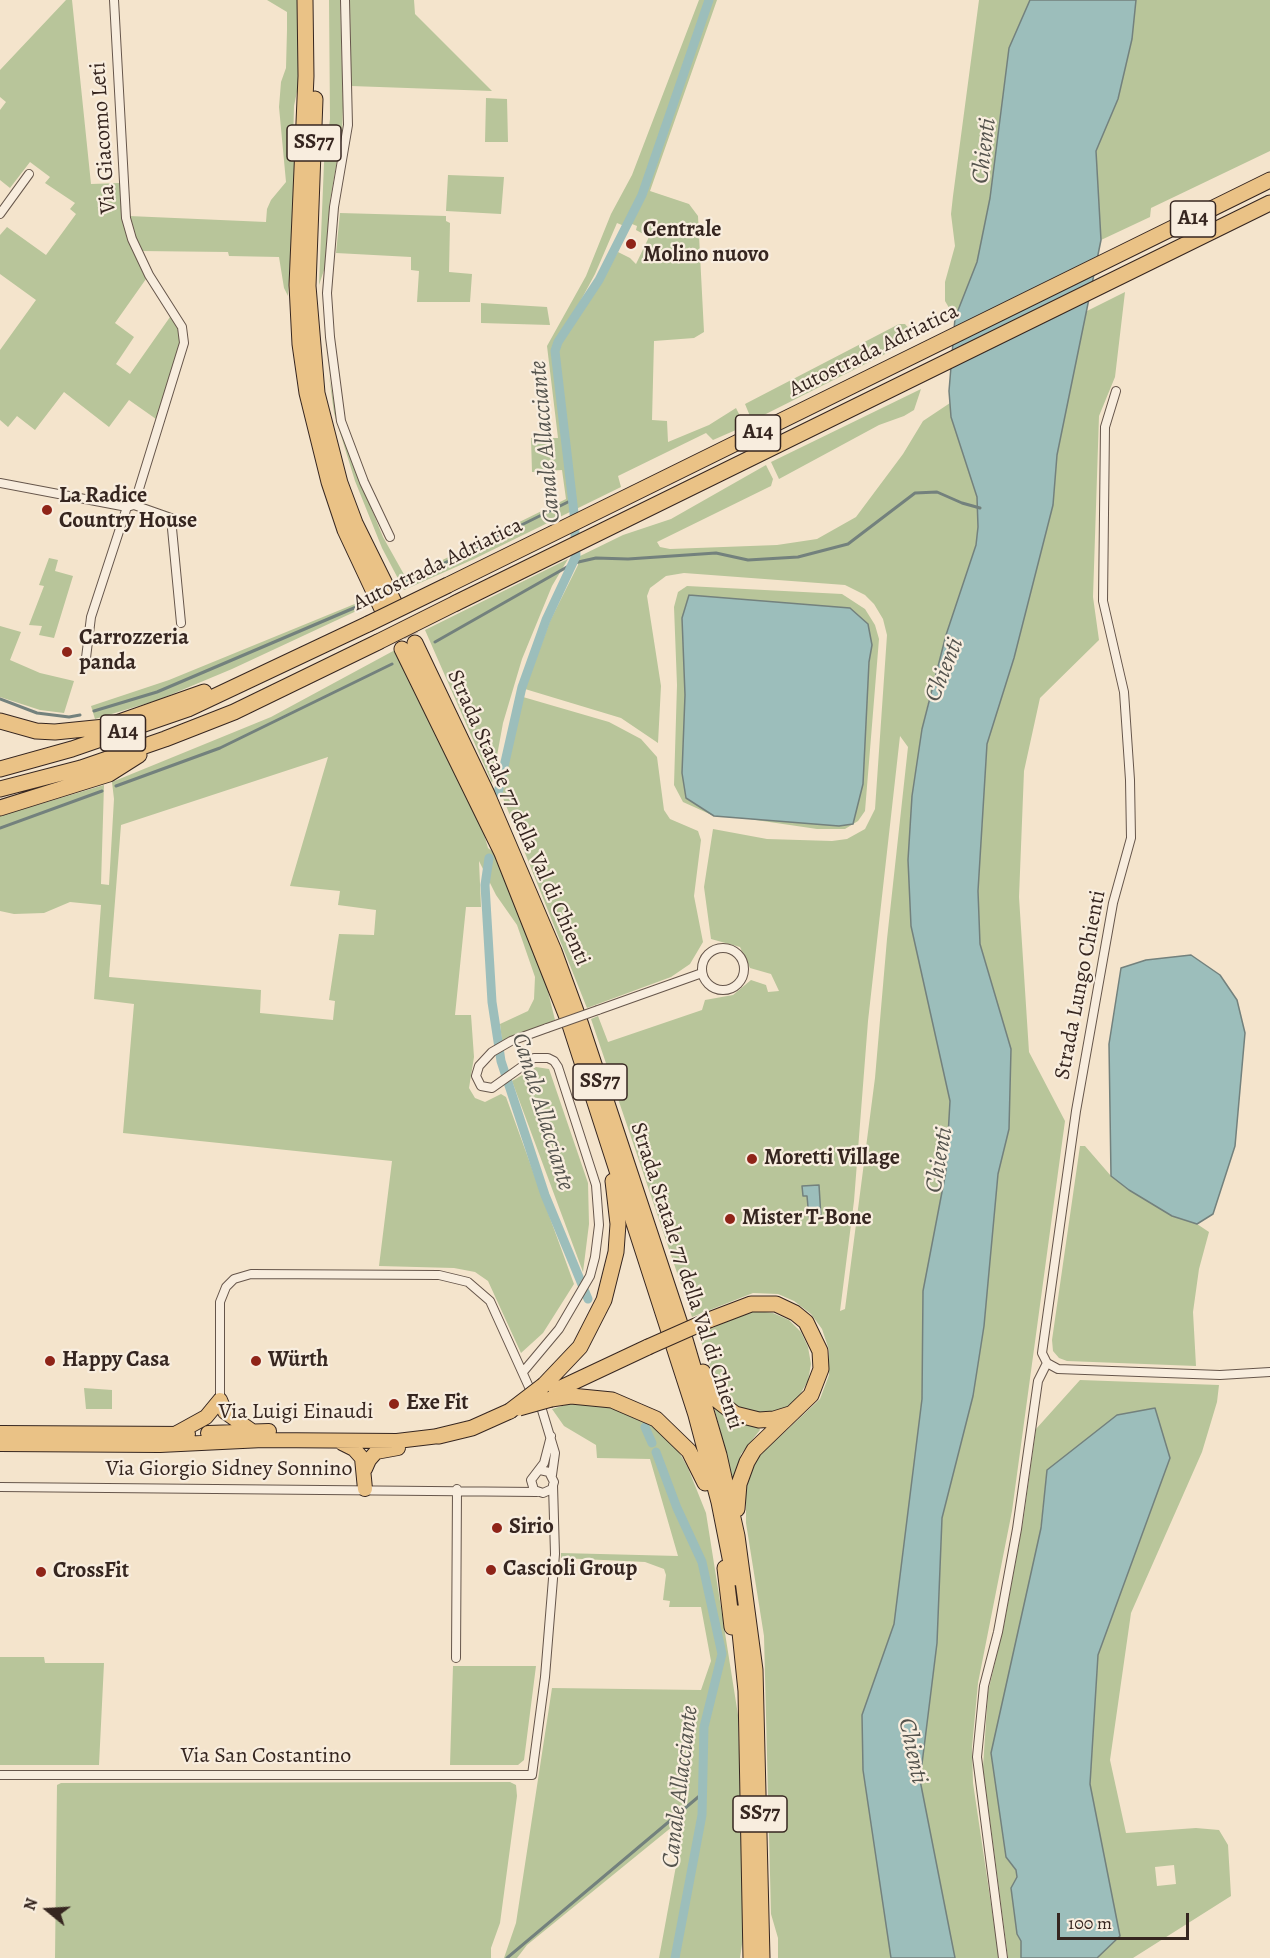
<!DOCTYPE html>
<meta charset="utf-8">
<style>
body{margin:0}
#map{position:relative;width:1270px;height:1958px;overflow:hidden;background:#f4e4cc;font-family:Alegreya,serif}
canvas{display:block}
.north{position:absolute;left:18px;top:1880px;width:60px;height:60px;-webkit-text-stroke:4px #f8edde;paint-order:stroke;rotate:288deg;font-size:16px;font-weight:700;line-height:24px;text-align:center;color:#362620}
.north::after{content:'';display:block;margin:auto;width:21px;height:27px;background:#362620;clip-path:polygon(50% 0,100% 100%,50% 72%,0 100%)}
.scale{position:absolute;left:1057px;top:1913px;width:132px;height:27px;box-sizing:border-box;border:3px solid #362620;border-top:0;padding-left:8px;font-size:18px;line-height:21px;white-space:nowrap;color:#362620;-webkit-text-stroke:4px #f8edde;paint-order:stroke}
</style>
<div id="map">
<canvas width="1270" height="1958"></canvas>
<div class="north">N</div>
<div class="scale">100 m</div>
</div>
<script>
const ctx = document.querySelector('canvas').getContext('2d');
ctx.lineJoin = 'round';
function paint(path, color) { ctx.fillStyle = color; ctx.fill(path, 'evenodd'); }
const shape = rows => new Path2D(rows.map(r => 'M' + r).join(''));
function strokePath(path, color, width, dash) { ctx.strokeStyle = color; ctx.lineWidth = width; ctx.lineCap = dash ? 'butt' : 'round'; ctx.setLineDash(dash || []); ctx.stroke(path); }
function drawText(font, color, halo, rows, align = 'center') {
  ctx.font = font + ' Alegreya,serif'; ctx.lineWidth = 4.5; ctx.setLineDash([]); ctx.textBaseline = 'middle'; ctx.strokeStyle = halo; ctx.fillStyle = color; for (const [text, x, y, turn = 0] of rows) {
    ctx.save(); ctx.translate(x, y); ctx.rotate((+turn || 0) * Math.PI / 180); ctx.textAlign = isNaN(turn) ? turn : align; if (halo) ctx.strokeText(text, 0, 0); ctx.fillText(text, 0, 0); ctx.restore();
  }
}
paint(shape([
 [66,0,72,0,91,184,120,183,125,230,146,279,115,323,134,337,116,364,130,374,170,317,178,328,180,343,156,419,129,400,109,427,64,392,35,430,17,416,8,427,0,420,0,350,36,300,0,274,0,235,7,227,46,255,76,214,70,209,75,203,45,183,50,177,30,162,10,188,0,180,0,110,6,102,0,97,0,70],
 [267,0,298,0,300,77,294,106,293,145,296,167,288,296,284,288,279,257,229,256,228,252,140,251,129,216,266,222,267,209,271,200,286,182,279,107,281,82,286,68,287,30,287,12],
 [329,0,340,0,343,107,342,132,330,201,325,267,319,285,324,163,330,119],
 [350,0,414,0,415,14,492,91,351,86],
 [699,0,717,0,650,191,689,204,698,216,704,332,694,338,654,341,652,420,667,421,668,442,709,425,736,408,745,426,713,440,706,433,618,476,621,487,474,559,404,590,382,548,355,481,334,413,329,376,336,413,351,458,383,537,406,578,566,499,562,470,532,472,531,438,558,438,547,346,586,276,611,214,632,175],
 [617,223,629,228,632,224,637,226,636,230,649,237,636,264,630,258,618,252,581,312,574,313,595,274],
 [979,0,1030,0,1009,48,990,197,977,262,955,318,945,301,945,282,955,246,951,214,953,196],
 [1136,0,1270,0,1270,151,1151,208,1150,217,1101,240,1096,151,1118,99,1132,39],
 [486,98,507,99,508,142,485,142],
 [448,175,504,177,501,214,446,211],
 [340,213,446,216,446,221,450,223,449,272,472,274,470,302,417,302,419,271,411,270,411,257,336,253],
 [1125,292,1115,377,1099,416,1093,597,1099,640,1040,698,1024,771,1019,897,1029,1052,1065,1121,1012,1511,978,1683,972,1747,973,1783,999,1958,955,1958,920,1780,937,1643,942,1518,973,1396,984,1326,998,1174,1009,1128,1011,1049,980,944,978,891,987,744,1014,658,1053,505,1057,455,1085,312],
 [481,303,547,307,550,325,481,323],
 [899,324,905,324,911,331,913,340,752,421,745,404],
 [921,389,914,410,904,416,879,425,779,479,771,462],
 [950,403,951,417,977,497,978,527,976,545,934,678,922,729,912,796,908,860,911,926,950,1101,946,1171,923,1291,922,1399,894,1624,862,1715,863,1770,891,1958,778,1958,778,1938,771,1914,764,1636,746,1523,746,1490,754,1461,820,1399,829,1375,829,1350,822,1329,811,1314,794,1301,778,1294,753,1293,692,1317,591,1019,598,1016,608,1042,702,1010,705,1000,733,995,751,980,766,985,768,992,779,991,771,974,750,968,740,947,711,939,704,887,713,829,767,839,832,841,847,839,865,829,875,809,887,635,883,619,874,604,865,595,845,585,684,573,666,576,650,588,647,596,661,686,658,743,621,718,525,689,550,621,578,565,578,557,623,535,671,519,766,465,773,479,771,486,657,542,660,547,670,549,777,545,817,539,856,517,903,454,923,421],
 [900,736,908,747,887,939,875,1078,845,1309,840,1311,854,1201,868,1021],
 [49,558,58,560,55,571,73,576,54,638,39,635,42,626,29,625,44,586,39,585],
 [568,559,552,586,522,659,503,723,492,783,425,630],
 [687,586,842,594,865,609,875,625,879,639,865,811,858,821,845,829,817,829,749,819,816,823,863,784,869,662,872,645,850,608,689,595,682,618,685,695,682,773,686,798,714,816,683,802,674,785,677,685,674,607,678,592],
 [362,601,365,607,232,669,158,700,95,719,91,706,169,680],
 [0,626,21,632,10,660,40,673,74,681,64,713,40,710,0,697],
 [395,650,480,820,488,848,496,854,543,971,555,1020,502,1041,500,1024,528,1011,534,999,535,977,517,925,496,895,479,861,481,907,466,907,455,1015,471,1015,474,1057,469,1088,475,1098,485,1102,501,1094,506,1097,574,1284,543,1333,521,1353,488,1281,475,1272,454,1268,379,1266,392,1161,123,1133,134,1004,94,999,101,905,70,902,44,913,14,914,0,911,0,816,104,785,101,884,109,885,114,799,112,782,271,717],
 [328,757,290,886,340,891,338,905,376,910,374,935,339,934,329,1000,335,1001,333,1020,260,1013,261,990,109,977,121,825],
 [523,697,609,722,641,739,657,757,664,810,670,819,698,831,701,840,694,896,703,942,690,964,671,977,587,1008,501,793],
 [536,1067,549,1069,588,1183,589,1224,583,1272,512,1081],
 [1080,1146,1085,1146,1111,1176,1172,1216,1197,1224,1209,1232,1199,1269,1193,1312,1196,1366,1067,1361,1059,1358,1053,1351,1052,1340],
 [757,1311,773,1313,789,1320,801,1332,808,1347,811,1364,808,1381,799,1396,787,1407,771,1414,753,1415,722,1401,699,1335,740,1314],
 [1080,1380,1219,1385,1217,1402,1202,1452,1131,1613,1110,1760,1126,1833,1196,1828,1219,1830,1228,1845,1231,1896,1133,1958,1097,1958,1120,1936,1090,1784,1098,1655,1170,1458,1047,1470,1006,1843,1006,1857,1016,1870,1017,1877,1011,1888,1017,1934,1021,1941,1021,1958,1008,1958,983,1767,988,1692,1004,1625,1023,1522,1036,1429],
 [1174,1865,1176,1884,1157,1886,1155,1867],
 [84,1388,112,1390,112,1409,86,1409],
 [586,1403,611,1408,656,1428,679,1452,688,1468,706,1513,738,1715,744,1931,740,1958,659,1958,683,1828,678,1822,527,1945,517,1958,504,1958,516,1923,552,1688,701,1690,711,1661,701,1607,669,1607,670,1601,663,1600,666,1575,664,1569,645,1562,561,1558,561,1553,678,1556,650,1459,597,1458,596,1445,564,1426,552,1409,569,1404],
 [713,1403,758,1425,760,1430,741,1454,733,1480],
 [0,1657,44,1657,45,1663,104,1663,99,1765,0,1765],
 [453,1666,536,1666,524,1760,518,1765,450,1765],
 [510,1782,516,1785,517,1796,500,1923,491,1948,491,1958,55,1958,57,1785,61,1783]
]), '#b8c59a');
const water = shape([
 [1030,0,1136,0,1132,39,1118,99,1096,151,1101,240,1057,455,1053,505,1014,658,987,744,978,891,980,944,1011,1049,1009,1129,998,1174,984,1326,973,1396,942,1518,937,1643,920,1780,955,1958,891,1958,863,1770,862,1715,894,1624,922,1399,923,1291,946,1171,950,1101,911,926,908,860,912,796,922,729,946,635,976,545,978,527,977,497,951,417,949,391,955,318,977,262,990,198,1009,48,1030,0],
 [689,595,850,608,868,624,872,645,869,662,863,784,853,824,839,826,714,816,686,798,682,773,685,695,682,618,689,595],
 [1191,955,1220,975,1237,1000,1245,1033,1235,1146,1213,1214,1197,1224,1172,1216,1129,1190,1111,1176,1109,1044,1121,968,1146,960,1191,955],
 [819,1185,821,1217,809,1218,807,1196,803,1196,802,1186,819,1185],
 [1155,1408,1170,1458,1098,1655,1090,1784,1120,1936,1097,1958,1021,1958,1021,1941,1017,1934,1011,1888,1017,1877,1016,1870,1006,1857,991,1753,1041,1528,1047,1470,1117,1415,1155,1408]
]);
paint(water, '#9cbebb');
strokePath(water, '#73817d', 1.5);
strokePath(shape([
 [406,582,572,500],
 [435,642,574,563,596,558,628,559,716,553,748,560,798,557,848,544,915,493,937,492,962,503,980,508],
 [0,699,37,713,69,717,80,715],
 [94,711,157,692,368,602],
 [116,786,220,748,392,664],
 [0,828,102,791],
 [507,1958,703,1793]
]), '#73817d', 3);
strokePath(shape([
 [498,793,522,687,546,620,576,556,574,513,555,351,558,342,599,280,642,195,709,0],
 [489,858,485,885,492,1002,501,1061,545,1195,588,1299],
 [645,1427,652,1443],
 [656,1452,677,1508,702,1562,722,1654,704,1727,702,1815,675,1958]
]), '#9cbebb', 9);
strokePath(shape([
 [394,602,415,643]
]), '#cebeaa', 15, [15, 8]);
const street = shape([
 [114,0,126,218,132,239,149,275,182,327,184,343,134,505],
 [345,0,348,125,334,207,327,293,330,337,341,421,364,482,390,537],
 [0,214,29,174],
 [1116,391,1105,427,1103,601,1124,692,1130,780,1131,838,1113,903,1076,1111,1042,1353,1047,1363,1058,1369,1220,1375,1270,1372],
 [0,483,127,507,134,505,171,518,181,623],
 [85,666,91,617,127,507],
 '702 969a21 21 0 1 1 42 0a21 21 0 1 1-42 0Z',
 [598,1010,702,973],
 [523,1372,559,1329,590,1276,595,1257,599,1225,596,1185,558,1067,554,1061,548,1058,534,1058,492,1088,481,1086,476,1076,479,1066,492,1052,511,1041,547,1028],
 [220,1400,220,1302,226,1287,234,1279,251,1274,439,1275,468,1282,490,1301,529,1387],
 [542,1410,555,1453,552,1475],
 [540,1470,549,1472,554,1482,552,1489,543,1493,534,1490,531,1480,544,1463,551,1436],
 [0,1487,537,1492],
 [456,1658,457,1489],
 [0,1775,532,1775,545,1677,555,1554,553,1485],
 [1003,1958,977,1757,984,1686,998,1632,1017,1529,1038,1381,1047,1363]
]);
const primary = shape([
 [220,1400,225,1412,252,1431],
 [0,1433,188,1434],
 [177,1433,206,1417,220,1400],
 [208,1433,269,1431],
 [342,1443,354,1449,362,1458,365,1489],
 [0,1444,160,1445,263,1440,397,1441,439,1436],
 [365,1469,369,1460,376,1452,398,1448]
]);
const highway = shape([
 [305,0,306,76,297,285,300,344,307,393,329,482,345,530,382,609],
 [315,99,308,286,317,393,340,483,355,523,394,602],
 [448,585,1270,180],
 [456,603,1270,203],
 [415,643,487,794,554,951,581,1025,684,1336,719,1455,737,1536,755,1670,762,1958],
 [402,649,502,853,569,1022,696,1415,719,1502,734,1578],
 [0,721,36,731,55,732,105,727,204,692],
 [0,769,72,749,188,709,368,624],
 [0,789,81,768,165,739,234,712,378,642],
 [0,808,109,774,139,755],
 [709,1320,751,1304,776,1304,795,1313,806,1322,820,1351,821,1369,811,1395,754,1450,747,1462,739,1484,737,1509],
 [703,1372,717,1400,735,1414,759,1420,774,1419,790,1414],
 [544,1385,580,1347,604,1300,616,1252,618,1224,613,1181],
 [548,1394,648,1347],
 [551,1399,571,1396,612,1400,656,1419,689,1451,705,1483],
 [439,1436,472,1428,510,1411],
 [725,1568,732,1627],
 [738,1613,746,1691,751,1958]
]);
strokePath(street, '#66564b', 10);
strokePath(primary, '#362620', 16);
strokePath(highway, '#362620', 17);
strokePath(street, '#f8edde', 8);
strokePath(primary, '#eac286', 14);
strokePath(highway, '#eac286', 15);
const streetBridge = shape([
 [547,1028,598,1010]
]);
const highwayBridge = shape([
 [368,624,448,585],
 [378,642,456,603],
 [648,1347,709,1320],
 [519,1408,551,1399],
 [510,1411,544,1385]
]);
strokePath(streetBridge, '#66564b', 10, []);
strokePath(highwayBridge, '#362620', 17, []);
strokePath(streetBridge, '#f8edde', 8);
strokePath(highwayBridge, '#eac286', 15);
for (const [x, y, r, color] of [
 [631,244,6,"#8f2418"],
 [47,510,6,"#8f2418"],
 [67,652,6,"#8f2418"],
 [752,1159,6,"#8f2418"],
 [730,1219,6,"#8f2418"],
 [50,1361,6,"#8f2418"],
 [256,1361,6,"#8f2418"],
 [394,1404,6,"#8f2418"],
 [497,1528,6,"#8f2418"],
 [491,1570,6,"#8f2418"],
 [41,1572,6,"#8f2418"]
]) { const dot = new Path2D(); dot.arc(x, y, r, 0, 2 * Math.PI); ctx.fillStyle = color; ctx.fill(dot); strokePath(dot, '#f8edde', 2); }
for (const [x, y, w] of [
 [314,143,54],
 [1193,219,45],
 [758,433,45],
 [123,733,45],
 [600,1082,54],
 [760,1814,54]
]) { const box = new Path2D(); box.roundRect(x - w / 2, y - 18, w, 36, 4.5); ctx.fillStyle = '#f8edde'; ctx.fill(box); strokePath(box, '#362620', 1.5); }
drawText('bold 21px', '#362620', null, [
 ["SS77",314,143],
 ["A14",1193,219],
 ["A14",758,433],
 ["A14",123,733],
 ["SS77",600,1082],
 ["SS77",760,1814]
]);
drawText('22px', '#362620', '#f8edde', [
 ["Via Giacomo Leti",104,138,-94],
 ["Autostrada Adriatica",874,351,-26],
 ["Autostrada Adriatica",438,565,-26],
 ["Strada Statale 77 della Val di Chienti",518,818,66],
 ["Strada Lungo Chienti",1081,985,-79],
 ["Strada Statale 77 della Val di Chienti",686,1276,72],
 ["Via Luigi Einaudi",296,1413],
 ["Via Giorgio Sidney Sonnino",229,1470],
 ["Via San Costantino",266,1757]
]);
drawText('bold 22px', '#362620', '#f8edde', [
 ["Centrale",643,231],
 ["Molino nuovo",643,256],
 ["La Radice",59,497],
 ["Country House",59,522],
 ["Carrozzeria",79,639],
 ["panda",79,664],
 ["Moretti Village",764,1159],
 ["Mister T-Bone",742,1219],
 ["Happy Casa",62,1361],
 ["Würth",268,1361],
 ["Exe Fit",406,1404],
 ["Sirio",509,1528],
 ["Cascioli Group",503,1570],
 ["CrossFit",53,1572]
], 'left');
drawText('italic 24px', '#55544e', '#f8edde', [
 ["Chienti",985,151,-83],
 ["Canale Allacciante",546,442,-95],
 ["Chienti",945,670,-68],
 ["Canale Allacciante",542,1112,73],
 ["Chienti",940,1160,-80],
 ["Chienti",912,1751,78],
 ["Canale Allacciante",681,1787,-83]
]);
</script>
